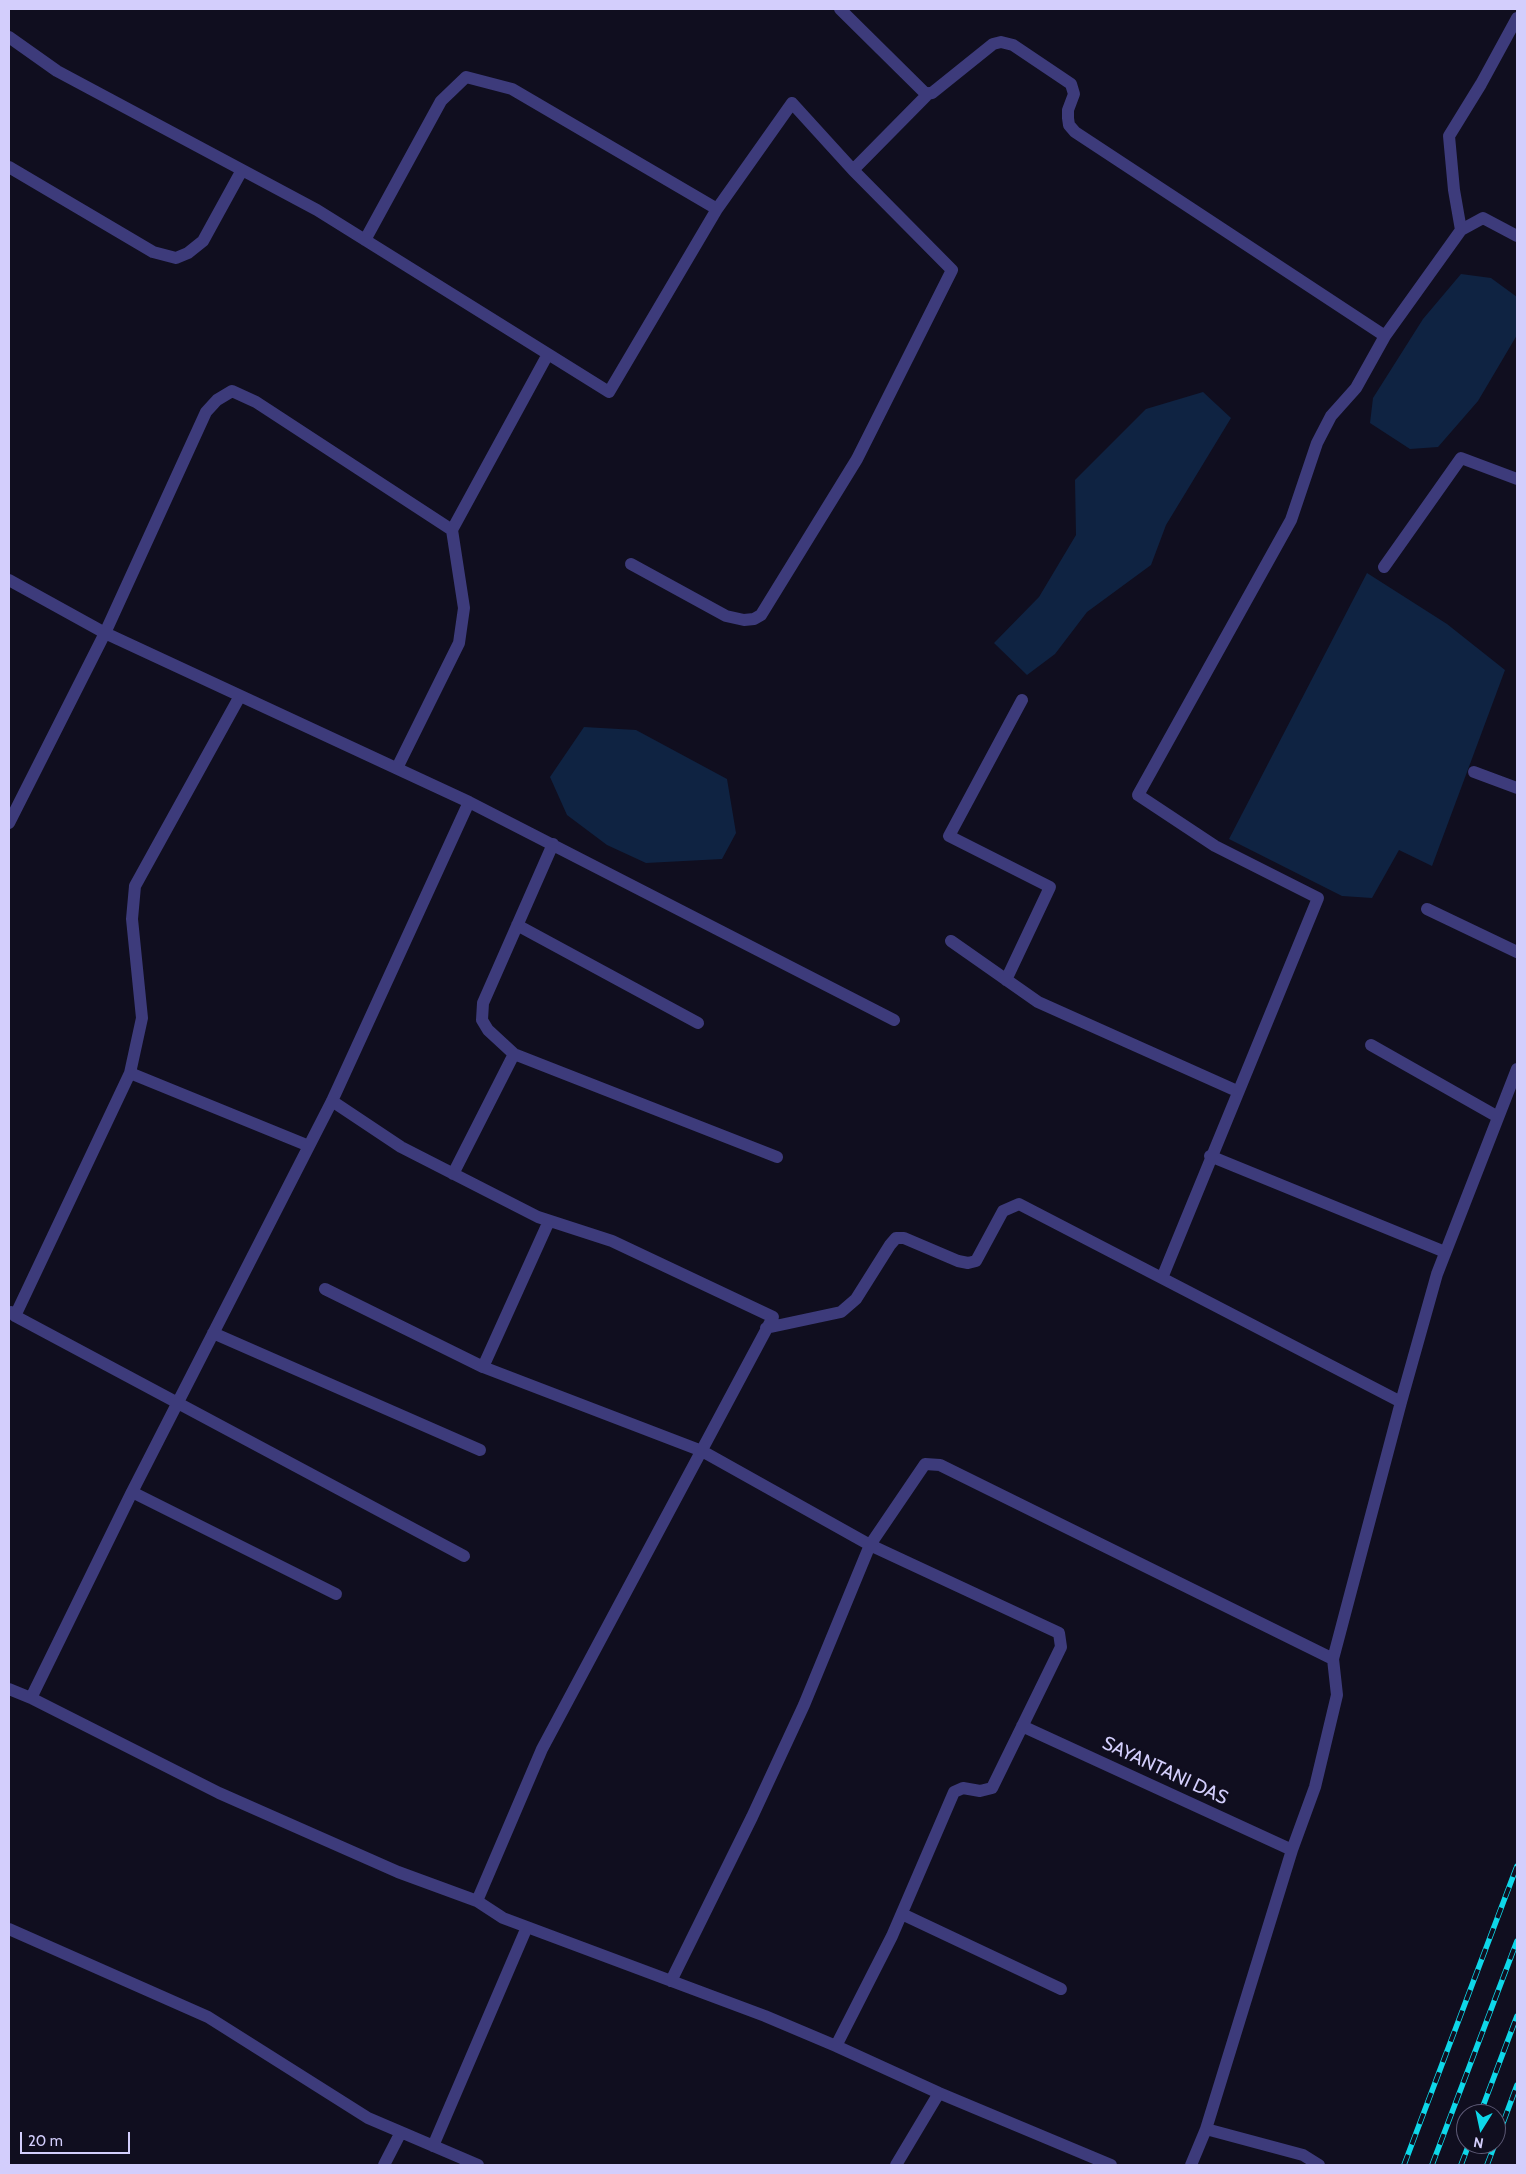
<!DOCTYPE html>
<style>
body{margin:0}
#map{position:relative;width:1526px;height:2174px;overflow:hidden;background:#100e1f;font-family:Cabin,sans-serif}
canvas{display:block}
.frame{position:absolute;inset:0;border:10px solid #d3cefc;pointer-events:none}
.north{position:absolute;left:1456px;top:2104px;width:50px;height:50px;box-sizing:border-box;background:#100e1f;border:1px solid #5e5b77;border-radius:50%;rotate:190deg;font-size:14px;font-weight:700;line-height:20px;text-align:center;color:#d3cefc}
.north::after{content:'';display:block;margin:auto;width:18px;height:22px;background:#0ed7e9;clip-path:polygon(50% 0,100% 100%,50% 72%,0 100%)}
.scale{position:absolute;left:20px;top:2132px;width:110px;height:22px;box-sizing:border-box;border:2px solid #d3cefc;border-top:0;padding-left:6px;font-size:15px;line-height:18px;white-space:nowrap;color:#d3cefc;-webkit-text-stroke:4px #100e1f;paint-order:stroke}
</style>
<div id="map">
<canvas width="1526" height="2174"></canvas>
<div class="frame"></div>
<div class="north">N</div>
<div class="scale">20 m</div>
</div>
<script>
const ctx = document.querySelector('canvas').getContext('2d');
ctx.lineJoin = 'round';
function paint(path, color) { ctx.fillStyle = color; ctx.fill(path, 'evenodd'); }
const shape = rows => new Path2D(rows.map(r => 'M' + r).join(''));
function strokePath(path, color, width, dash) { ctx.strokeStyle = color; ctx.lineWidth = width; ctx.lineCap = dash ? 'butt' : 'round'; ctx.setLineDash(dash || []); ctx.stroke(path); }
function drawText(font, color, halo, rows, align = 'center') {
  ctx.font = font + ' Cabin,sans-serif'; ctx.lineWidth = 5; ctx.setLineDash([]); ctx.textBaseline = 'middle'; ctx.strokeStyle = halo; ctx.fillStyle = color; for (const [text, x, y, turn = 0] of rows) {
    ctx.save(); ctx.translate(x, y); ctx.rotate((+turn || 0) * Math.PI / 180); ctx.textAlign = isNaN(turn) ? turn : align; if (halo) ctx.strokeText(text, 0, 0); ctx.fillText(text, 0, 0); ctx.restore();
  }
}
paint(shape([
 [1461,274,1491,278,1517,297,1517,335,1478,401,1438,447,1410,449,1370,423,1373,398,1423,319],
 [1203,392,1231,418,1166,525,1151,565,1087,612,1055,654,1027,675,994,643,1039,597,1076,535,1075,480,1146,409],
 [1367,573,1447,624,1505,670,1432,866,1399,850,1372,898,1342,896,1229,839],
 [584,727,636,730,727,779,736,833,722,859,646,863,607,845,567,815,550,777]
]), '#0f2342');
strokePath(shape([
 [840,9,926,94,932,93,993,44,1001,42,1013,45,1071,84,1074,94,1068,110,1068,118,1069,125,1075,132,1385,336],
 [9,37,57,71,317,210,609,392,717,209,792,103,853,170,929,93],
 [9,167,153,252,176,258,188,253,203,241,242,170],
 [1461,230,1454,190,1449,136,1481,84,1517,18],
 [365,240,441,101,466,77,512,89,717,209],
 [631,564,726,616,744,620,754,619,761,615,857,459,952,270,853,170],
 [1384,567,1461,458,1517,479],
 [9,580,105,633,469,802,332,1101,132,1492,336,1594],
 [397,768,459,643,464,608,452,530],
 [1474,772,1517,788],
 [469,802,894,1020],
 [9,823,105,633,206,412,217,400,232,391,256,402,452,530,548,354],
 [553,844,483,1003,482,1020,488,1030,514,1054,777,1157],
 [1427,909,1517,952],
 [517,925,698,1023],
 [951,941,1038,1002,1237,1091],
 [1006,980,1050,887,949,836,1022,700],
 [1371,1045,1498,1117],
 [130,1073,309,1146],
 [332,1101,401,1147,538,1217,612,1241,773,1317,542,1749,477,1901],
 [1210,1156,1445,1252],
 [453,1174,514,1054],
 [1162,1278,1318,898,1215,846,1138,795,1291,520,1317,443,1331,416,1356,388,1385,336,1461,230,1483,218,1517,236],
 [325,1289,483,1367,549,1221],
 [11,1312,15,1316,464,1556],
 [15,1316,130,1073,142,1018,132,919,135,886,240,696],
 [766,1328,841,1312,856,1299,890,1245,896,1238,904,1238,958,1261,968,1263,976,1261,1003,1211,1019,1204,1401,1402],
 [213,1333,480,1450],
 [483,1367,702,1451,870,1545,1059,1633,1061,1647,992,1788,980,1791,963,1788,954,1792,892,1936,836,2046],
 [132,1492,31,1698,219,1793,398,1872,477,1901,503,1918,765,2016,836,2046,939,2093,1111,2165],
 [9,1689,31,1698],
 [1022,1726,1292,1850],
 [902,1914,1061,1989],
 [9,1929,208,2017,368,2118,478,2165],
 [671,1981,752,1817,804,1705,870,1545,925,1464,940,1465,1333,1659,1401,1402,1437,1274,1517,1069],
 [1206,2129,1303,2155,1319,2165],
 [433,2146,527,1927],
 [384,2165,401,2132],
 [896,2165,939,2093],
 [1191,2165,1206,2129,1292,1850,1315,1787,1337,1695,1333,1659]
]), '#3d3b7b', 12);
const rail = shape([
 [1480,2114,1517,2016],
 [1496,2142,1517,2085],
 [1404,2165,1517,1866],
 [1432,2165,1517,1941],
 [1461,2165,1469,2144],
 [1487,2165,1495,2144]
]);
strokePath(rail, '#0ed7e9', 5.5);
strokePath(rail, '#100e1f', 4, [11]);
drawText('19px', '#d3cefc', '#100e1f', [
 ["SAYANTANI DAS",1165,1771,25]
]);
</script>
